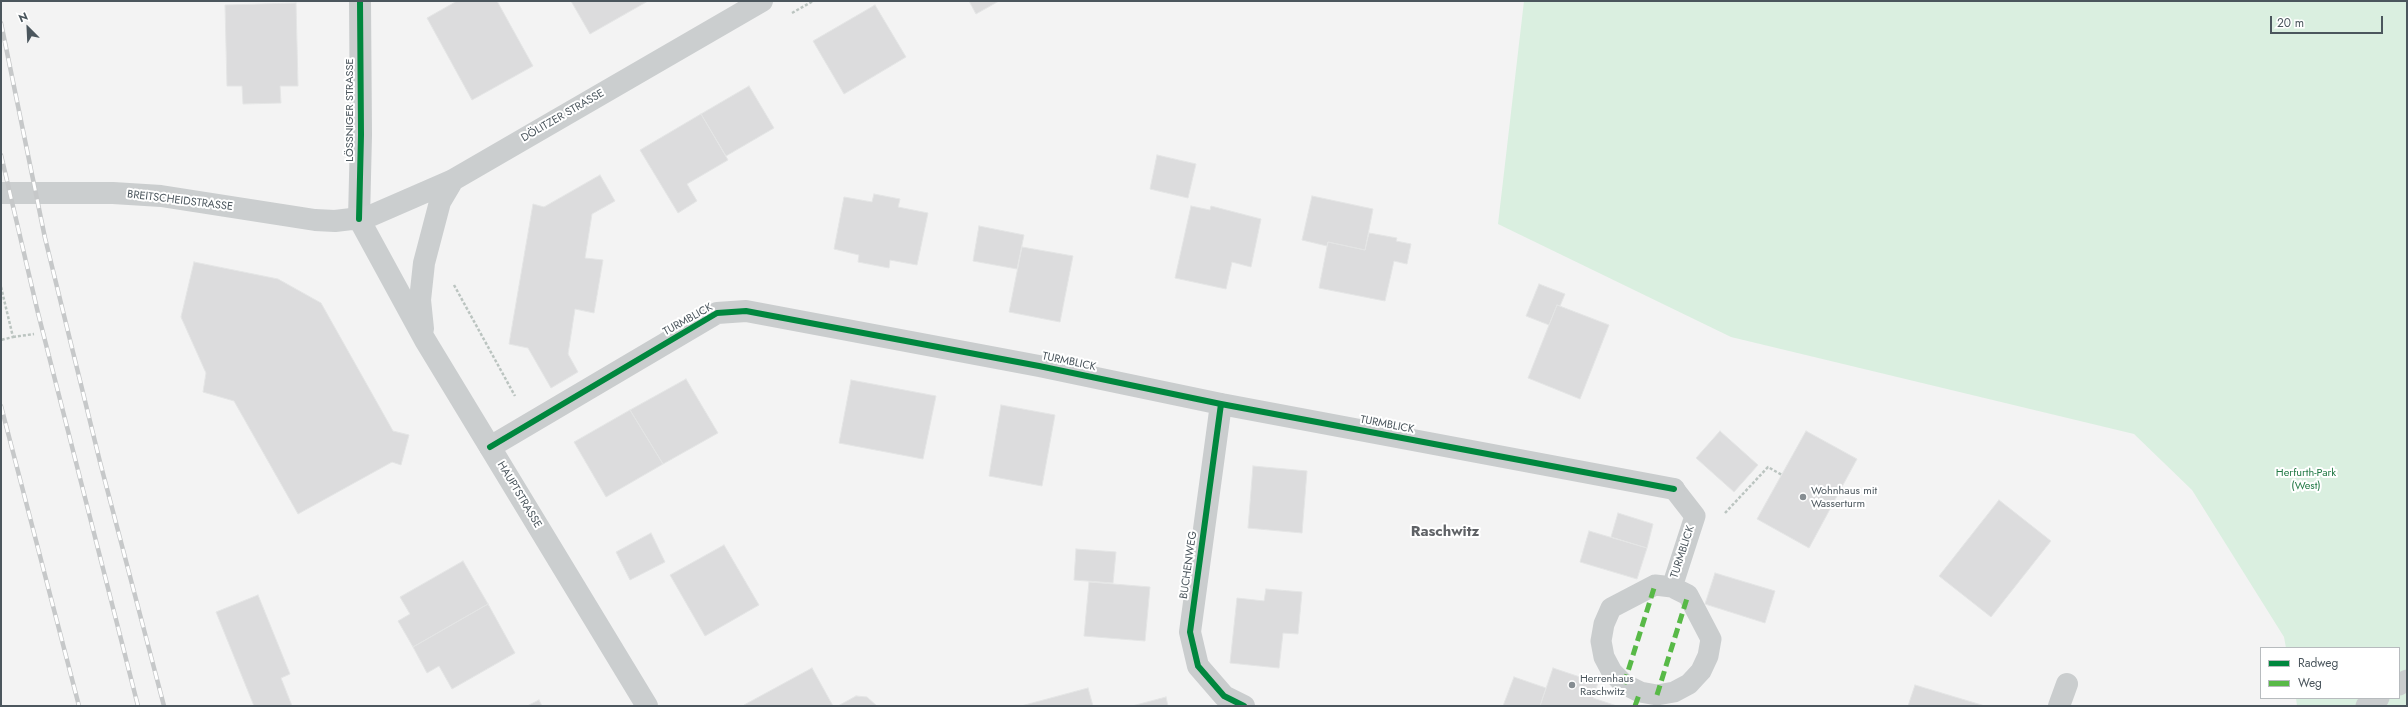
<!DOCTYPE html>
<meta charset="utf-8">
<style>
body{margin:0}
#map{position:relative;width:2408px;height:707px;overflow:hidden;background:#f3f3f3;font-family:Jost,sans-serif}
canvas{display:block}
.frame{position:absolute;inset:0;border:2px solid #4b565d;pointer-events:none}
.legend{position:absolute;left:2260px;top:647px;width:140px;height:52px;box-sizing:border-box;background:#fff;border:1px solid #b7bbbe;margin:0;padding:5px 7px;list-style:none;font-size:12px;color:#4b565d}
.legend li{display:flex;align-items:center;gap:8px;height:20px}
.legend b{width:20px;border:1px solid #b7bbbe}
.north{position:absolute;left:8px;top:8px;width:40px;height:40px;-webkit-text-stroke:3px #fff;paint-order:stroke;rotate:336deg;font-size:11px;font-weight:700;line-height:16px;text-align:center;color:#4b565d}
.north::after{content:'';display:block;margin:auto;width:14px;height:18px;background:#4b565d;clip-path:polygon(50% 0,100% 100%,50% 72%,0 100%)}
.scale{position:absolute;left:2270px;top:16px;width:113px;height:18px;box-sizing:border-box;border:2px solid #4b565d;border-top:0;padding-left:5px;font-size:12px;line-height:14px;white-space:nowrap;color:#4b565d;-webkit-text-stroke:3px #fff;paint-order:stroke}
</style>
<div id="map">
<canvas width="2408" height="707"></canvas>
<div class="frame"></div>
<ul class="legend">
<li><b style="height:5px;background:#00873e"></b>Radweg</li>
<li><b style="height:5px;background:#58b947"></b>Weg</li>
</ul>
<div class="north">N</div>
<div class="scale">20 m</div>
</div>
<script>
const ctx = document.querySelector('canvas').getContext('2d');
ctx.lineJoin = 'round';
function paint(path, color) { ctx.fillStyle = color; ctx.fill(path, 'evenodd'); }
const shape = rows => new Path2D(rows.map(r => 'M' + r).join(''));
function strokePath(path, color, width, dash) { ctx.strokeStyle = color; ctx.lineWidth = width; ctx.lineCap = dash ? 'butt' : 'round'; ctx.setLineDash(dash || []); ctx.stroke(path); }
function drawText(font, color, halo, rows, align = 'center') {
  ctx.font = font + ' Jost,sans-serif'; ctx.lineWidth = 4; ctx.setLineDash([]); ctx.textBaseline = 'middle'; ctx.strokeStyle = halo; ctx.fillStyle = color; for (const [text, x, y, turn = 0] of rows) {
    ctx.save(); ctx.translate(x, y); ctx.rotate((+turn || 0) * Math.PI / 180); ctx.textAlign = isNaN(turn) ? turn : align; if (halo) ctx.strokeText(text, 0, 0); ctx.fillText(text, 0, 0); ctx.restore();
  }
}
paint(shape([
 [1524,1,2407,1,2407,706,2297,706,2296,698,2399,698,2399,648,2286,648,2284,637,2192,490,2134,434,1731,337,1498,224]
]), '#daefe0');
const building = shape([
 [457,1,497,1,533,66,472,100,427,18,457,1],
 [571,1,648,1,590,34,571,1],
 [969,1,999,1,976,14,969,1],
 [296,3,298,86,280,86,281,103,243,104,242,86,227,86,225,5,296,3],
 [875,5,906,57,844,94,813,41,875,5],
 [749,86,774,128,726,156,701,114,749,86],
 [701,114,728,160,687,184,697,201,678,213,640,150,701,114],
 [1157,155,1196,164,1188,198,1150,189,1157,155],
 [600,175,615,201,592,214,585,258,603,260,594,313,575,309,568,354,578,372,551,388,528,348,509,344,533,204,544,207,600,175],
 [874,194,900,199,898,207,928,213,917,265,890,260,889,268,858,262,859,255,834,249,844,197,872,202,874,194],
 [1312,196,1373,209,1365,250,1328,242,1327,246,1302,240,1312,196],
 [1191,206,1210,210,1211,206,1261,219,1251,267,1232,262,1226,289,1175,278,1191,206],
 [979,226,1024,235,1017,269,973,261,979,226],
 [1369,233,1397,238,1396,241,1411,244,1407,264,1394,261,1385,301,1319,288,1328,242,1365,250,1369,233],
 [1022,247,1073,256,1060,322,1009,312,1022,247],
 [194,262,278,279,321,303,393,431,409,435,401,465,392,462,298,514,234,401,203,392,206,373,181,317,194,262],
 [1539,284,1565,294,1560,306,1557,305,1549,325,1526,316,1539,284],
 [1557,305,1609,325,1580,399,1528,378,1557,305],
 [686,379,718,433,663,464,630,410,686,379],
 [851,380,936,396,923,459,839,443,851,380],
 [1001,405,1055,415,1042,486,989,476,1001,405],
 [630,410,663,464,606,497,574,442,630,410],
 [1720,431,1758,465,1734,492,1696,458,1720,431],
 [1806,431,1857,459,1809,548,1757,519,1806,431],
 [1253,466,1307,471,1302,533,1248,528,1253,466],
 [1999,500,2051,541,1991,617,1939,576,1999,500],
 [1618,513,1653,524,1647,548,1611,537,1618,513],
 [1589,531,1647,548,1637,579,1580,562,1589,531],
 [651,533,665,562,630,580,616,552,651,533],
 [724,545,759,605,705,636,670,575,724,545],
 [1076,549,1116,552,1113,583,1074,580,1076,549],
 [463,561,488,604,413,647,398,621,410,614,400,597,463,561],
 [1715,573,1775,591,1765,623,1705,604,1715,573],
 [1089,582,1150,587,1145,641,1084,636,1089,582],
 [1266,589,1302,592,1298,634,1283,633,1279,668,1230,663,1237,598,1264,601,1266,589],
 [258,595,290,674,281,678,292,706,254,706,216,612,258,595],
 [488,604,515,653,452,689,439,666,427,673,413,647,488,604],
 [812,668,833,706,745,706,744,705,812,668],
 [1553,668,1598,683,1593,698,1617,706,1540,706,1553,668],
 [1514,677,1546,688,1540,706,1503,706,1514,677],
 [1915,685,1985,706,1908,706,1915,685],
 [1088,688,1093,706,1021,706,1088,688],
 [856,696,867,697,877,706,838,706,856,696],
 [1166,697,1168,706,1132,706,1166,697],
 [539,700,542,706,527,706,539,700]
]);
paint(building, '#dcdcdd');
strokePath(building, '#e4e5e5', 1);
strokePath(shape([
 [792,13,813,1],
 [454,285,515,396],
 [1,287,13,337,1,340],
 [13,337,34,334],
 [1725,513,1768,467,1782,475]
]), '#bbc4c0', 2.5, [3, 2]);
strokePath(shape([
 [1655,585,1672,587,1688,595,1711,639,1708,656,1701,671,1689,684,1674,692,1657,695,1640,692,1624,684,1612,672,1604,657,1601,641,1604,624,1611,608,1655,585],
 [1672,587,1695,516,1674,489],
 [2399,685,2407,680],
 [2366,706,2379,698]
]), '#cacdce', 21);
strokePath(shape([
 [359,219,361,135,360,1],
 [1221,404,1190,632,1198,666,1224,696,1244,706],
 [490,447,717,313,746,311,1039,366,1221,404,1674,489],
 [2059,706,2067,684]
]), '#cacdce', 22);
strokePath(shape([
 [1,193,113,193,161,196,315,220,335,221,368,217,453,180,762,1],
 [359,219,425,340,647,706],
 [423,329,420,300,424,263,440,202,453,180]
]), '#cbcecf', 22);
const rail = shape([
 [1,23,45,238,100,462,164,706],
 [1,155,38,313,138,706],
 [1,406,79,706]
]);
strokePath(rail, '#c6c8c9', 4.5);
strokePath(rail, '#fff', 3, [9]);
strokePath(shape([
 [1624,684,1655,585],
 [1657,695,1688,595],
 [1635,706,1640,692]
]), '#58b947', 5, [10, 5]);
strokePath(shape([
 [359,219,361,135,360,1],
 [1221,404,1190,632,1198,666,1224,696,1244,706],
 [490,447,717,313,746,311,1039,366,1221,404,1674,489]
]), '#00873e', 6);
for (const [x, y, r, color] of [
 [1803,497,4,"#868d92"],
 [1572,685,4,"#868d92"]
]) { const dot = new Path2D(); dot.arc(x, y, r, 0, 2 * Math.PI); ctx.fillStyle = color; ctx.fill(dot); strokePath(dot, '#fff', 1.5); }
drawText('11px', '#4b565d', '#fff', [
 ["LÖSSNIGER STRASSE",350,110,-90],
 ["DÖLITZER STRASSE",563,116,-30],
 ["BREITSCHEIDSTRASSE",180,201,7],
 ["TURMBLICK",688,320,-29],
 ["TURMBLICK",1069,362,12],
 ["TURMBLICK",1387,425,11],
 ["HAUPTSTRASSE",519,495,59],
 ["TURMBLICK",1683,552,-72],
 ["BUCHENWEG",1189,565,-82]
]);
drawText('11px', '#227945', '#fff', [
 ["Herfurth-Park",2306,473],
 ["(West)",2306,486]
]);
drawText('11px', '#4b565d', '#fff', [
 ["Wohnhaus mit",1811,491],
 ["Wasserturm",1811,504],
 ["Herrenhaus",1580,679],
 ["Raschwitz",1580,692]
], 'left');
drawText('bold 15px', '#5f6266', '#fff', [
 ["Raschwitz",1445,532]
]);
</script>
